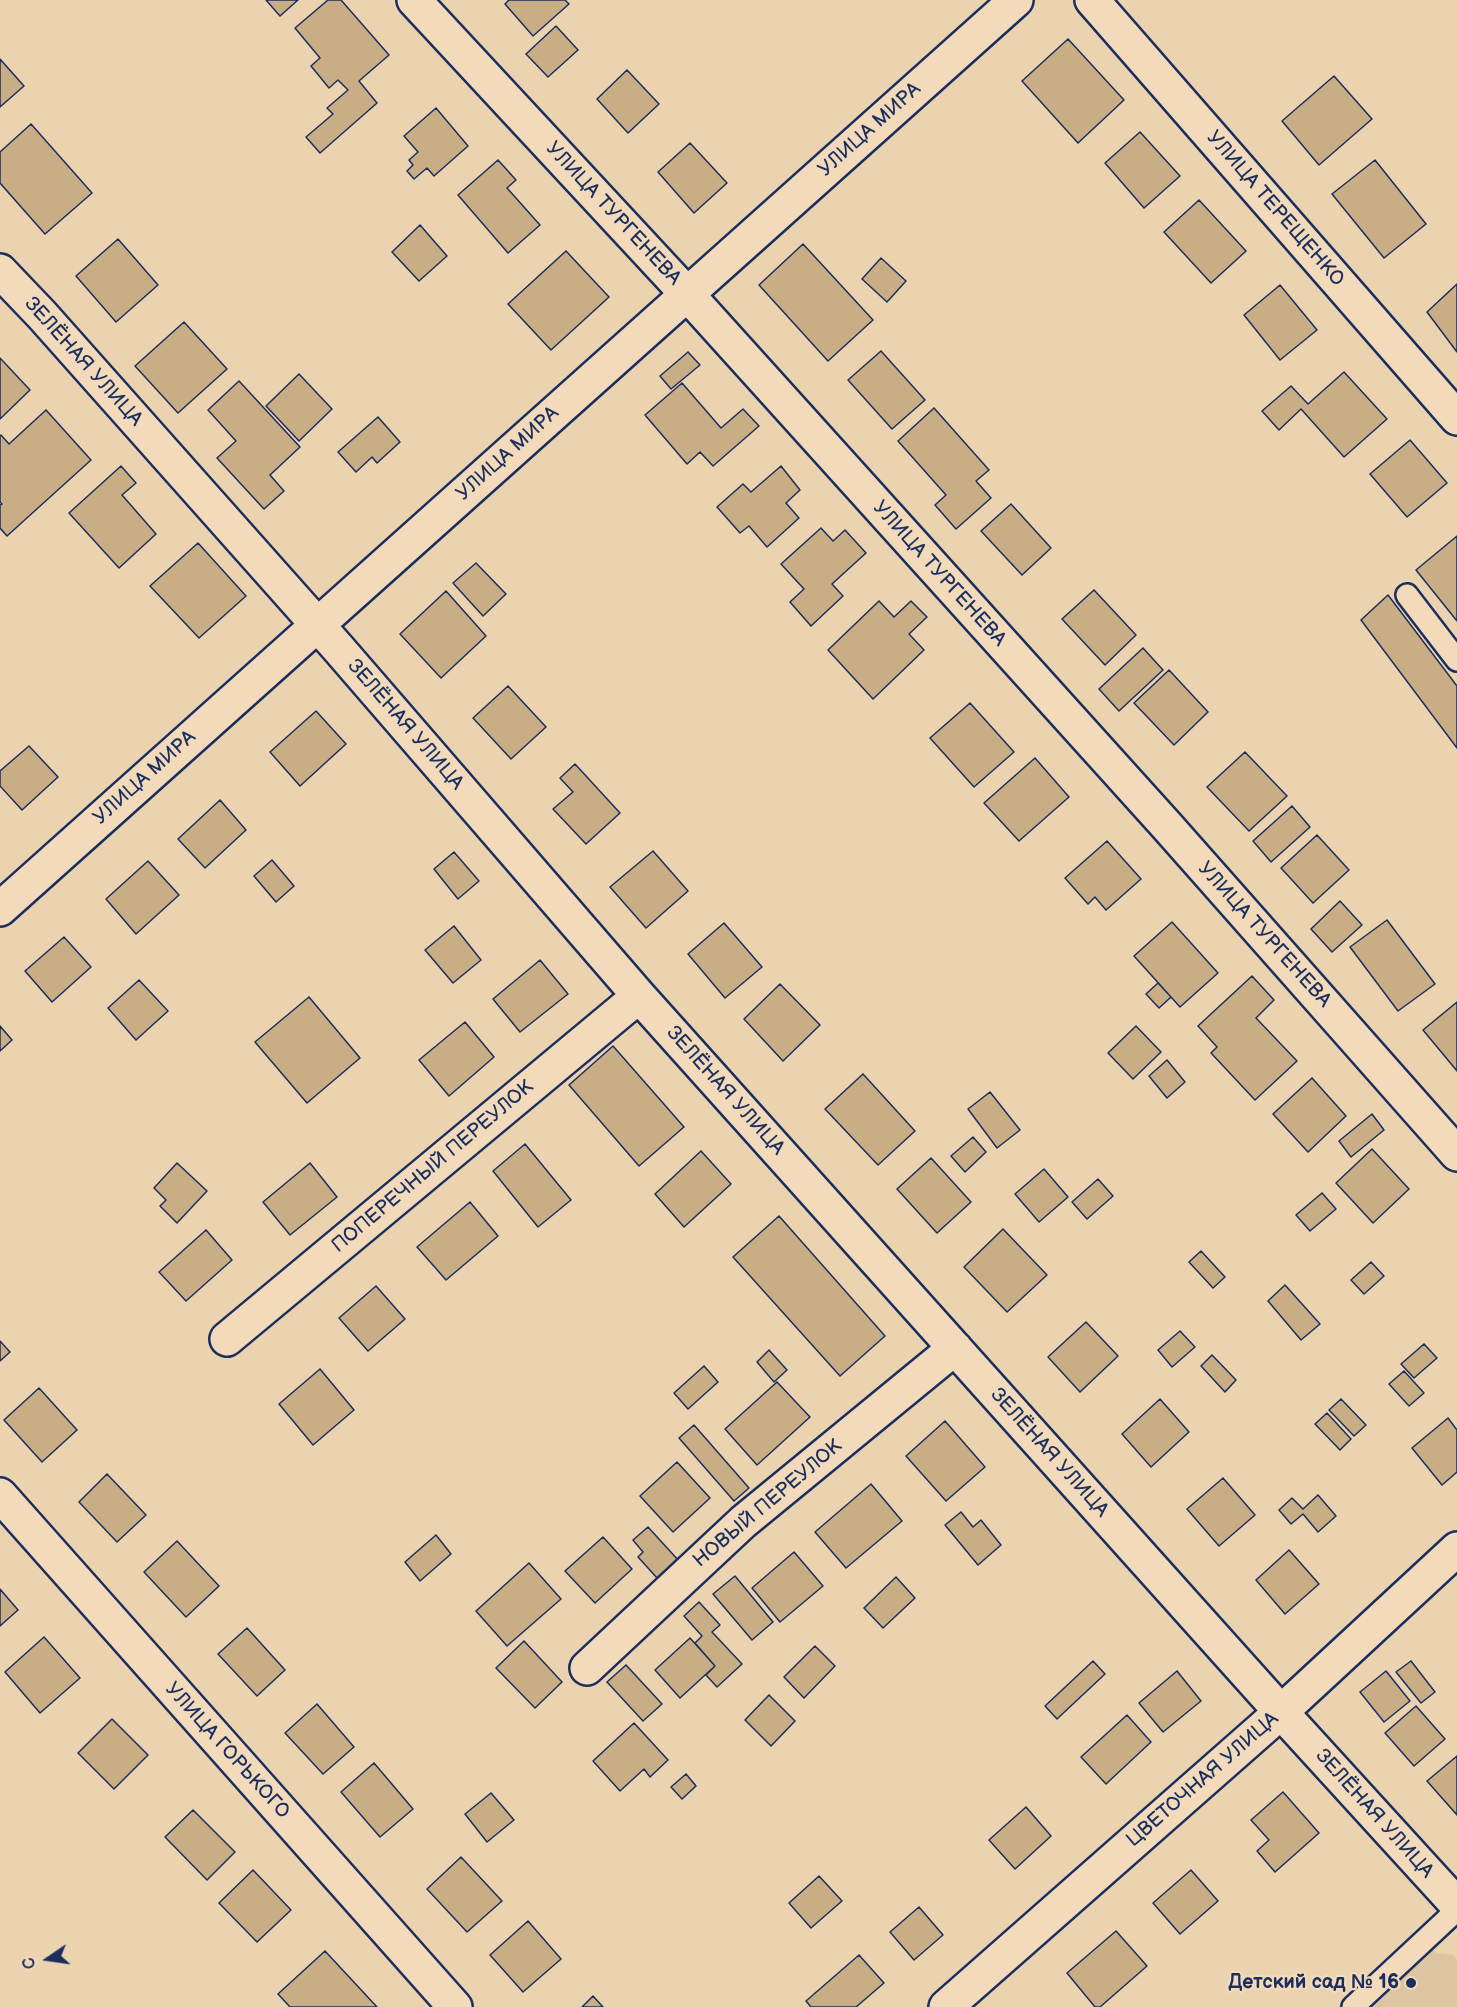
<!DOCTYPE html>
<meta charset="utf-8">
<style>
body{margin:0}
#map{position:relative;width:1457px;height:2007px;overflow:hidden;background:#ecd3b0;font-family:"Balsamiq Sans",sans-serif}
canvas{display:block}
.north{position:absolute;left:18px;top:1929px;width:60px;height:60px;-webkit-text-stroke:4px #f2daba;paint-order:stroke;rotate:257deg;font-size:16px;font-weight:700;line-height:24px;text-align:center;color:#1b2f5e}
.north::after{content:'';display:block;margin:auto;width:21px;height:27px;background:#1b2f5e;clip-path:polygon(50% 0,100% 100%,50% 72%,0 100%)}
</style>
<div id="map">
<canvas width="1457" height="2007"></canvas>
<div class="north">С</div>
</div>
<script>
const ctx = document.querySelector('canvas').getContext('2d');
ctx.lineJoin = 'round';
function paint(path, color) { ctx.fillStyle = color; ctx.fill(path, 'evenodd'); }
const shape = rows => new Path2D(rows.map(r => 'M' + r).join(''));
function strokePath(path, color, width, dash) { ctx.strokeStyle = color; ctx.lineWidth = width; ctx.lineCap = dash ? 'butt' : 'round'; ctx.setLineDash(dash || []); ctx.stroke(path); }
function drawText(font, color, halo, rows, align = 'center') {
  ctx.font = font + ' "Balsamiq Sans",sans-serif'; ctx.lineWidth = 4.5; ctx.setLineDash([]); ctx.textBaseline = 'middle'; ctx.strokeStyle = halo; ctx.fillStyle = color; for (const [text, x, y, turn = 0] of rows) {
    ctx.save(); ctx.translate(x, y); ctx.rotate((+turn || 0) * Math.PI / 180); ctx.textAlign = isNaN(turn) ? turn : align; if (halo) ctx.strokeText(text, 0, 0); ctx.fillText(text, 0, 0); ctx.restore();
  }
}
paint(shape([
 [1424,1931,1436,1953,1453,1955,1457,1959,1457,2007,1338,2007]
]), '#dec5a2');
const building = shape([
 [266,0,298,0,280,16,266,0],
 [328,0,341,0,389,55,359,81,377,103,320,153,306,137,333,114,327,108,348,90,338,80,329,88,311,66,320,58,295,28,328,0],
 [509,0,565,0,569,4,533,36,505,4,509,0],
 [556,26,578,50,548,77,526,54,556,26],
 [1068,39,1124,100,1078,143,1022,81,1068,39],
 [0,59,24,86,0,107,0,59],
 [627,70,659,104,628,133,597,99,627,70],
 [1334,76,1372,119,1319,165,1282,121,1334,76],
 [436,108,468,146,434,176,427,168,414,179,407,171,413,165,409,160,418,152,404,136,436,108],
 [31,124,92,193,45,234,0,183,0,152,31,124],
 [1140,132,1180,176,1144,208,1105,163,1140,132],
 [690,143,727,183,694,213,658,172,690,143],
 [498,160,516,180,507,188,540,225,508,253,458,195,498,160],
 [1375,160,1426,224,1384,258,1332,194,1375,160],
 [1199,200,1246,251,1211,283,1164,232,1199,200],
 [420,225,447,256,419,281,392,252,420,225],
 [118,239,158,285,116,322,76,276,118,239],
 [803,244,873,320,828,361,759,285,803,244],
 [566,251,609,297,551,350,508,304,566,251],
 [881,258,906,281,887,302,862,279,881,258],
 [1457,284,1457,352,1427,312,1457,284],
 [1280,285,1317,330,1280,360,1244,315,1280,285],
 [184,322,227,369,178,413,135,366,184,322],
 [881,351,925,400,892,429,848,380,881,351],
 [688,352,700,365,671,389,660,376,688,352],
 [0,358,30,390,0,419,0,358],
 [1344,372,1387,419,1344,457,1301,409,1279,430,1262,411,1291,386,1308,404,1344,372],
 [299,374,332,409,299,441,266,406,299,374],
 [239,381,300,447,270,475,284,491,264,509,217,458,236,441,208,410,239,381],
 [682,383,721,428,743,409,759,426,713,466,700,452,687,464,645,415,682,383],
 [934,408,989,470,976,481,991,498,956,529,935,505,946,495,898,441,934,408],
 [46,410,91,460,7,536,0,528,0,505,2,504,0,502,0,436,1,435,9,444,46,410],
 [378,417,400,442,377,463,372,457,356,472,338,452,378,417],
 [1410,440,1447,483,1407,517,1370,474,1410,440],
 [121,466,136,483,122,495,156,534,119,568,69,513,121,466],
 [781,466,800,490,786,503,799,518,767,547,749,526,740,533,717,507,743,484,751,492,781,466],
 [1011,504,1051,548,1022,575,981,531,1011,504],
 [821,528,833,541,845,530,866,553,832,584,843,596,811,626,790,602,804,589,781,564,821,528],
 [1457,536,1457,621,1416,570,1457,536],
 [198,543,246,596,199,638,150,586,198,543],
 [476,563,506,594,483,616,453,583,476,563],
 [1094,590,1136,635,1105,665,1062,619,1094,590],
 [446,591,486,636,441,678,400,634,446,591],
 [1388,595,1457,686,1457,748,1361,620,1388,595],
 [879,601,894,617,911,601,927,617,909,634,924,650,873,699,828,650,879,601],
 [1143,648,1163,670,1119,711,1099,689,1143,648],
 [1169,670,1208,712,1174,745,1134,703,1169,670],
 [508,686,546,727,511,759,473,718,508,686],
 [970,703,1014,752,974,787,930,738,970,703],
 [316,711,346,744,300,786,270,752,316,711],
 [29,746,58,777,22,810,0,786,0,771,29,746],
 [1245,752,1287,796,1249,831,1207,787,1245,752],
 [1035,758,1069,797,1019,841,984,803,1035,758],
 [575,764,620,813,586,844,553,809,573,792,560,778,575,764],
 [220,800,246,830,205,868,178,839,220,800],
 [1292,806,1310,827,1271,862,1253,841,1292,806],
 [1317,835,1349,870,1313,903,1281,868,1317,835],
 [1107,841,1141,879,1106,910,1095,897,1088,904,1065,878,1107,841],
 [653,851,688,891,646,928,610,887,653,851],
 [454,852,479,881,458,899,434,869,454,852],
 [272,860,294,886,276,902,254,876,272,860],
 [148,861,179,895,136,934,106,899,148,861],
 [1340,901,1362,925,1332,952,1311,929,1340,901],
 [1387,920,1435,984,1398,1011,1350,947,1387,920],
 [1172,922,1218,973,1180,1007,1134,956,1172,922],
 [724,923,762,967,725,998,688,954,724,923],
 [454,926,481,960,453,983,425,950,454,926],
 [64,937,91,967,52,1002,25,971,64,937],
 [540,960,568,994,520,1032,493,999,540,960],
 [1252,976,1274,1000,1256,1018,1297,1061,1255,1100,1211,1053,1217,1047,1198,1026,1252,976],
 [139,980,168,1011,136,1040,108,1008,139,980],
 [1158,983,1171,997,1159,1008,1146,994,1158,983],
 [780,984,820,1025,783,1061,744,1019,780,984],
 [309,997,360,1058,307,1103,255,1042,309,997],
 [1457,1002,1457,1071,1423,1030,1457,1002],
 [465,1022,494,1057,449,1096,419,1060,465,1022],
 [0,1026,12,1040,0,1051,0,1026],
 [1136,1026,1161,1052,1133,1079,1108,1053,1136,1026],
 [613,1046,684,1127,639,1166,569,1085,613,1046],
 [1167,1060,1185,1082,1167,1098,1149,1076,1167,1060],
 [863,1074,915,1131,878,1165,825,1109,863,1074],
 [1312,1078,1346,1116,1308,1152,1273,1114,1312,1078],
 [990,1092,1020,1130,997,1148,968,1109,990,1092],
 [1372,1114,1384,1130,1351,1157,1339,1141,1372,1114],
 [973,1137,986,1152,965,1172,951,1156,973,1137],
 [525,1144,571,1200,538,1227,493,1171,525,1144],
 [1372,1149,1409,1189,1373,1223,1336,1183,1372,1149],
 [701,1151,731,1184,684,1227,655,1194,701,1151],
 [931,1158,971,1202,937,1233,897,1189,931,1158],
 [177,1163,207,1191,177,1223,160,1206,166,1200,154,1188,177,1163],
 [310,1163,337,1197,290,1235,263,1202,310,1163],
 [1044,1169,1068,1197,1039,1222,1015,1194,1044,1169],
 [1098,1179,1113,1196,1087,1219,1072,1202,1098,1179],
 [1322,1193,1336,1209,1310,1231,1296,1215,1322,1193],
 [470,1202,498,1236,446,1280,417,1247,470,1202],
 [779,1216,885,1336,840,1376,733,1257,779,1216],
 [1003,1229,1047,1275,1007,1312,964,1267,1003,1229],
 [206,1230,232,1260,186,1301,159,1272,206,1230],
 [1201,1251,1225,1277,1213,1288,1189,1262,1201,1251],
 [1371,1262,1384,1276,1364,1294,1351,1280,1371,1262],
 [1285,1285,1320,1324,1301,1340,1268,1301,1285,1285],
 [376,1286,405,1319,368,1351,339,1318,376,1286],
 [1086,1322,1118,1356,1080,1392,1048,1357,1086,1322],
 [1180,1331,1195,1347,1172,1367,1158,1350,1180,1331],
 [0,1341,10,1352,0,1361,0,1341],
 [1424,1344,1437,1358,1414,1378,1401,1364,1424,1344],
 [769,1350,787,1370,774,1382,757,1362,769,1350],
 [1212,1355,1236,1380,1225,1392,1201,1366,1212,1355],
 [704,1366,718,1382,688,1409,674,1393,704,1366],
 [320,1369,354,1410,313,1445,279,1404,320,1369],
 [1404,1371,1424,1393,1409,1406,1389,1384,1404,1371],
 [777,1382,810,1417,757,1465,725,1429,777,1382],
 [39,1388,77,1430,42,1462,4,1420,39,1388],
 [1160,1399,1189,1432,1151,1467,1122,1434,1160,1399],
 [1341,1399,1366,1425,1354,1436,1329,1410,1341,1399],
 [1327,1413,1351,1439,1340,1450,1315,1424,1327,1413],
 [1448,1418,1457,1430,1457,1472,1442,1485,1412,1448,1448,1418],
 [945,1421,985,1467,946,1501,906,1456,945,1421],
 [694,1425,749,1488,734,1501,679,1438,694,1425],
 [677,1462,710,1498,673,1532,640,1496,677,1462],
 [107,1474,146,1515,117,1542,79,1502,107,1474],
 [1223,1478,1255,1515,1219,1546,1187,1509,1223,1478],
 [871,1484,902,1521,846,1568,815,1532,871,1484],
 [1318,1495,1336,1516,1318,1532,1303,1514,1291,1524,1279,1510,1292,1498,1303,1509,1318,1495],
 [961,1512,973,1527,981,1520,1001,1545,978,1565,945,1525,961,1512],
 [648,1527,679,1561,658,1579,638,1557,643,1552,633,1540,648,1527],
 [436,1535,451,1554,420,1581,405,1562,436,1535],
 [603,1537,632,1569,595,1603,565,1571,603,1537],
 [177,1541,219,1586,186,1617,144,1572,177,1541],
 [1289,1550,1319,1584,1285,1614,1256,1580,1289,1550],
 [794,1552,823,1586,780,1622,752,1588,794,1552],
 [529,1563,561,1599,507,1646,476,1611,529,1563],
 [735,1576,773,1622,752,1640,713,1594,735,1576],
 [896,1577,915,1598,883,1628,864,1608,896,1577],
 [0,1589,18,1610,0,1626,0,1589],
 [699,1602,720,1625,712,1632,742,1664,717,1687,706,1675,715,1666,695,1643,702,1636,684,1616,699,1602],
 [247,1628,285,1670,257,1696,218,1654,247,1628],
 [44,1637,80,1678,40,1713,5,1672,44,1637],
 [690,1638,715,1666,680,1698,655,1670,690,1638],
 [524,1641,562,1682,535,1708,496,1668,524,1641],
 [815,1646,835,1666,804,1698,784,1677,815,1646],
 [1093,1661,1105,1674,1057,1719,1045,1706,1093,1661],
 [1411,1661,1435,1692,1421,1703,1396,1672,1411,1661],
 [626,1665,662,1704,643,1721,607,1682,626,1665],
 [1177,1671,1201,1701,1163,1732,1139,1703,1177,1671],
 [1386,1671,1410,1701,1384,1722,1360,1692,1386,1671],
 [769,1695,795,1721,771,1746,745,1720,769,1695],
 [317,1704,354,1747,323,1774,285,1733,317,1704],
 [1416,1706,1445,1739,1414,1766,1385,1733,1416,1706],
 [1127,1715,1151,1742,1106,1784,1081,1757,1127,1715],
 [112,1719,148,1755,114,1789,78,1753,112,1719],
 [634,1723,668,1760,650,1777,644,1769,620,1791,593,1761,634,1723],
 [1457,1756,1457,1815,1427,1781,1457,1756],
 [374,1763,413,1809,380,1837,341,1792,374,1763],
 [686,1774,696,1786,682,1799,671,1787,686,1774],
 [1283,1792,1319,1833,1275,1872,1257,1851,1269,1840,1251,1820,1283,1792],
 [491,1793,514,1820,487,1842,465,1814,491,1793],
 [1026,1807,1051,1836,1015,1869,989,1840,1026,1807],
 [193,1810,235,1852,207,1880,165,1837,193,1810],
 [461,1857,502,1901,467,1932,427,1889,461,1857],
 [253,1870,291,1910,257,1942,219,1903,253,1870],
 [1191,1870,1218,1901,1180,1934,1153,1903,1191,1870],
 [819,1876,842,1901,811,1928,789,1903,819,1876],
 [919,1907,943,1935,914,1960,890,1932,919,1907],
 [528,1921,561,1959,523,1992,490,1955,528,1921],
 [1116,1931,1147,1966,1100,2007,1095,2007,1067,1973,1116,1931],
 [325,1951,377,2007,290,2007,278,1994,325,1951],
 [859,1955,884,1983,856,2007,811,2007,806,2001,859,1955],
 [593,1996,603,2007,582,2007,593,1996]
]);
paint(building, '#c9ad85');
strokePath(building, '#1b2f5e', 1.5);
const lane = shape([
 [1407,595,1457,660],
 [1353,2007,1457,1910]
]);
const street = shape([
 [414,0,687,294,1167,826,1457,1154],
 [1092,0,1457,418],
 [0,271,42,315,338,648,639,996,1281,1712,1457,1905],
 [227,1339,639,996],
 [0,1495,455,2007],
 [587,1668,743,1522,955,1348],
 [946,2007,1281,1712,1457,1549]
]);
const secondary = shape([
 [0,909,1016,0]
]);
strokePath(lane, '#1b2f5e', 26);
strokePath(street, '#1b2f5e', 38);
strokePath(secondary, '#1b2f5e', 38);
strokePath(lane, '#f2daba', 21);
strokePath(street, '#f2daba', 33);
strokePath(secondary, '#f2daba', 33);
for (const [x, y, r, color] of [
 [1411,1983,6,"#1b2f5e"]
]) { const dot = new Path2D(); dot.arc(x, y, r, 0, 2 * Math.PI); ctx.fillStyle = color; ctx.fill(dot); strokePath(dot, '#f2daba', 2); }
drawText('20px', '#1b2f5e', '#f2daba', [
 ["УЛИЦА МИРА",870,130,-42],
 ["УЛИЦА ТЕРЕЩЕНКО",1275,209,49],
 ["УЛИЦА ТУРГЕНЕВА",613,214,47],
 ["ЗЕЛЁНАЯ УЛИЦА",83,362,48],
 ["УЛИЦА МИРА",508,454,-42],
 ["УЛИЦА ТУРГЕНЕВА",939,574,48],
 ["ЗЕЛЁНАЯ УЛИЦА",405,725,49],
 ["УЛИЦА МИРА",145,778,-42],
 ["УЛИЦА ТУРГЕНЕВА",1264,935,48],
 ["ЗЕЛЁНАЯ УЛИЦА",725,1091,48],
 ["ПОПЕРЕЧНЫЙ ПЕРЕУЛОК",433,1167,-40],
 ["ЗЕЛЁНАЯ УЛИЦА",1049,1453,48],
 ["НОВЫЙ ПЕРЕУЛОК",768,1504,-40],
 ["УЛИЦА ГОРЬКОГО",227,1751,48],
 ["ЦВЕТОЧНАЯ УЛИЦА",1203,1780,-41],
 ["ЗЕЛЁНАЯ УЛИЦА",1374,1814,48]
]);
drawText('bold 20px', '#1b2f5e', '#f2daba', [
 ["Детский сад № 16",1399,1983]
], 'right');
</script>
